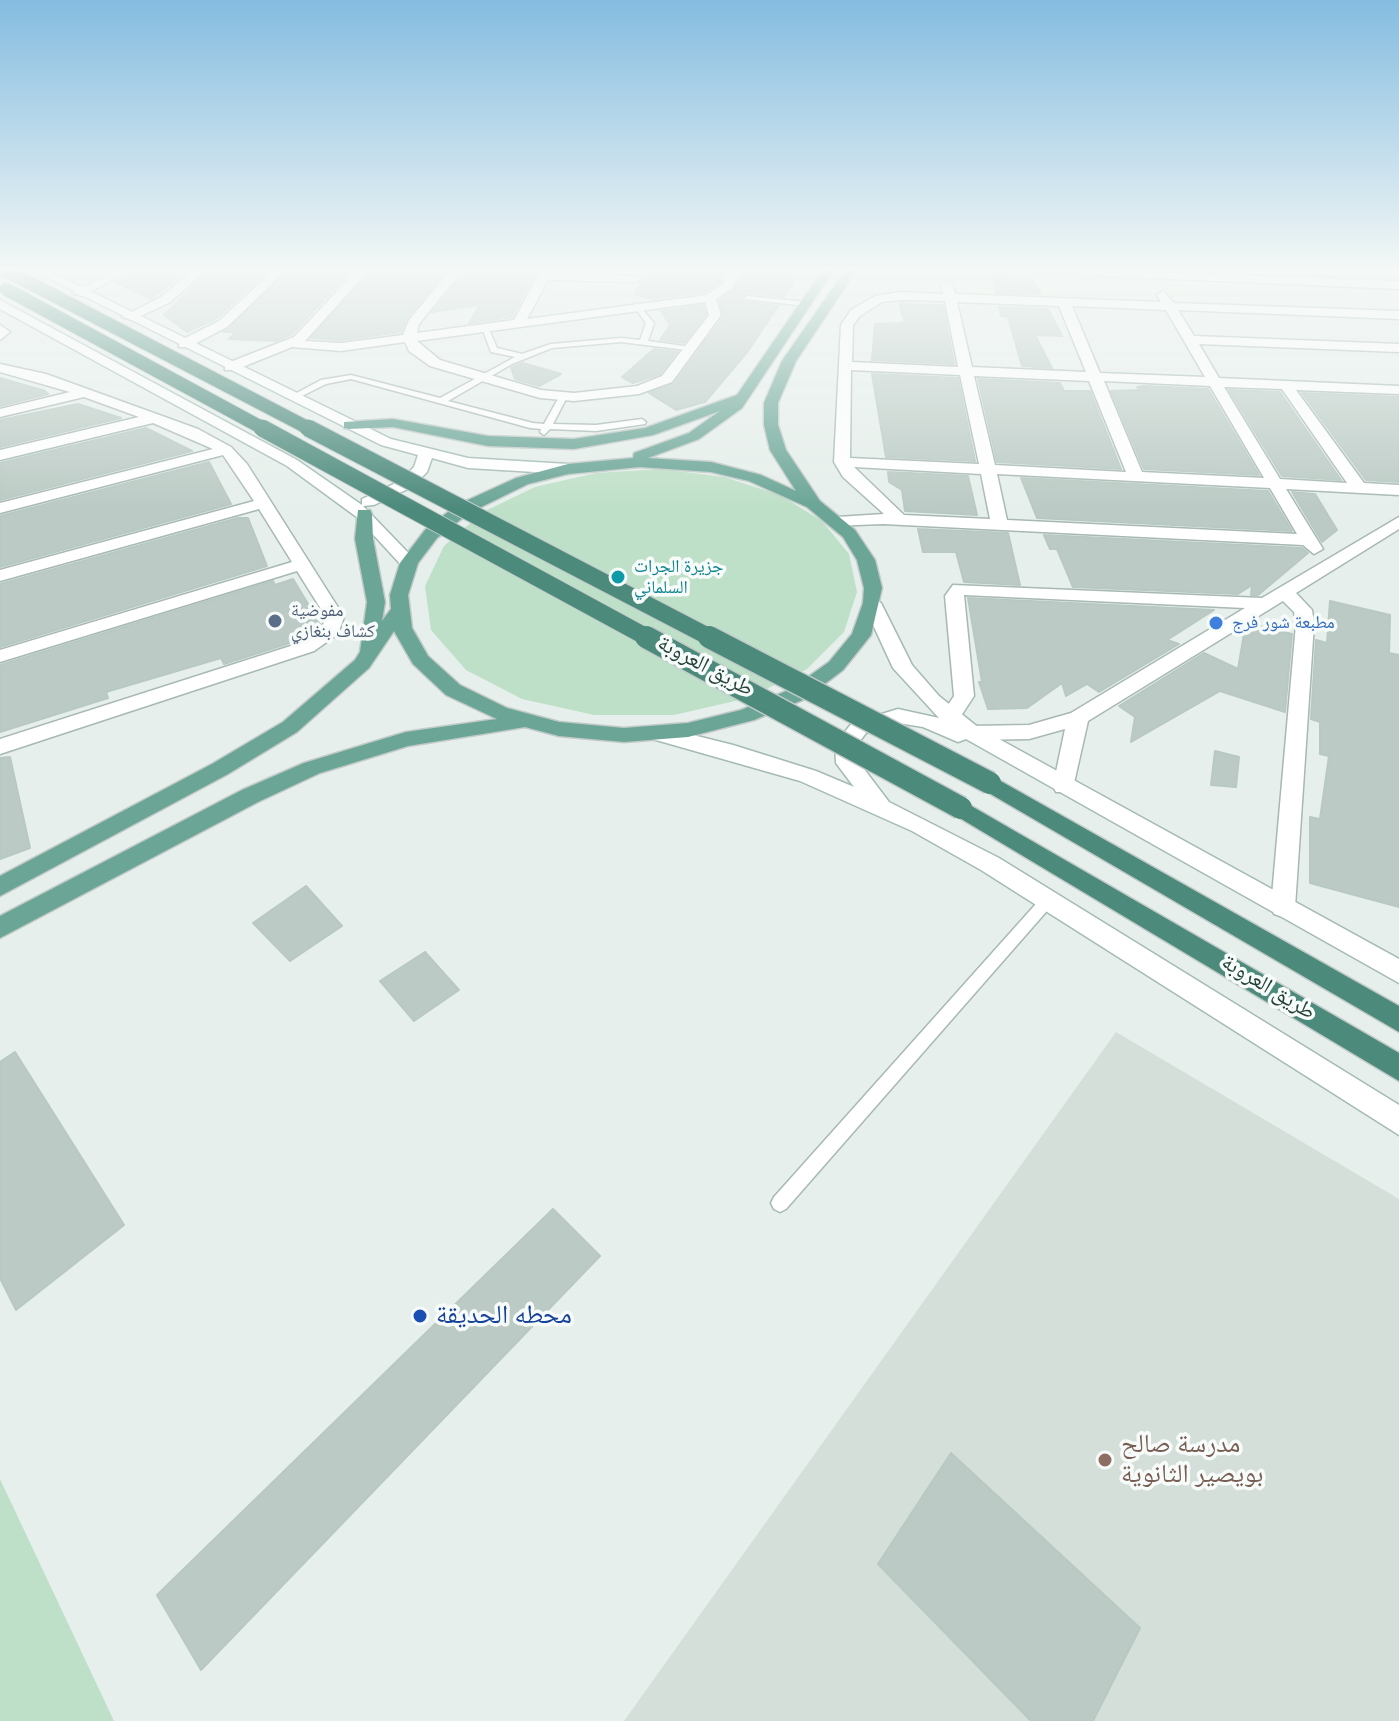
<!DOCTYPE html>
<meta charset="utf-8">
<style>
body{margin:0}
canvas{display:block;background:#e6efeb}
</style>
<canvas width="1399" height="1721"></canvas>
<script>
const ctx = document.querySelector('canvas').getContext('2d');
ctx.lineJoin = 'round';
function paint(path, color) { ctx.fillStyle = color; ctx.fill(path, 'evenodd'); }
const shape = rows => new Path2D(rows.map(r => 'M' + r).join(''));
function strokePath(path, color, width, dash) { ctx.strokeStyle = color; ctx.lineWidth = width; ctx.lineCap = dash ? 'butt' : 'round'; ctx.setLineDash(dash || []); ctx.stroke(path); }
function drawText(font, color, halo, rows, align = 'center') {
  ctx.font = font + ' Roboto,"Noto Naskh Arabic",sans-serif'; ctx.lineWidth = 7; ctx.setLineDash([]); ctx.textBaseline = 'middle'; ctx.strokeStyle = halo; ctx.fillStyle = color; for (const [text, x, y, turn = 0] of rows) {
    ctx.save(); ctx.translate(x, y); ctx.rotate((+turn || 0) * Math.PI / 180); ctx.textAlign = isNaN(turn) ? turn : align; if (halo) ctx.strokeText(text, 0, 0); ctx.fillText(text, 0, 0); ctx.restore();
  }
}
paint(shape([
 [1116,1032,1399,1199,1399,1721,624,1721]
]), '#d4dfda');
paint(shape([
 [661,469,724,477,780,495,822,521,849,554,857,592,844,632,807,669,748,698,674,715,594,715,522,699,466,670,431,630,425,586,444,546,483,512,535,487,596,473],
 [0,1479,114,1721,0,1721]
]), '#bfe0c8');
const building = shape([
 [138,268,191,268,151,299,115,282,138,268],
 [212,268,271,268,217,318,187,332,164,315,212,268],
 [291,268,354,268,292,334,276,341,229,339,236,332,223,332,291,268],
 [374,268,449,268,407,318,401,332,341,340,311,338,374,268],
 [467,268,538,268,512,317,469,323,480,305,432,312,467,268],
 [647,268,727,268,722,281,706,292,651,299,635,294,647,268],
 [745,268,794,268,792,285,784,297,746,293,742,297,744,302,778,306,748,351,705,402,676,410,649,393,674,384,723,317,720,300,736,288,745,268],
 [992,275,1030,276,1041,294,996,293,992,275],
 [899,304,943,305,954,364,872,360,875,324,905,323,899,304],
 [703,305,706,314,684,343,660,340,670,325,661,311,703,305],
 [999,307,1048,309,1062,336,1035,335,1052,368,1022,366,1008,317,1001,316,999,307],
 [654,349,677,352,660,374,633,383,622,377,654,349],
 [523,363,561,374,539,386,515,379,511,368,523,363],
 [872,374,958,378,975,461,886,457,872,374],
 [0,378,45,391,48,394,0,406,0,378],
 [978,379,1060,383,1064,391,1090,391,1121,469,997,462,978,379],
 [1144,386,1208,389,1259,475,1144,469,1111,391,1139,390,1137,387,1144,386],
 [1229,390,1280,392,1341,480,1282,476,1229,390],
 [1302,393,1399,397,1399,482,1366,480,1302,393],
 [78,404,121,418,0,447,0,420,78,404],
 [146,428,192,451,0,500,0,463,146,428],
 [209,462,231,504,0,567,0,516,209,462],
 [888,472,968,476,977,515,905,511,902,490,889,482,888,472],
 [1021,478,1268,491,1292,531,1037,518,1021,478],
 [1292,492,1315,494,1337,530,1322,542,1292,492],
 [238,518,248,518,267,566,0,647,0,584,238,518],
 [918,529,1008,533,1020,585,964,582,956,552,923,552,918,529],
 [1044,535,1302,548,1308,553,1258,595,1251,595,1252,585,1238,594,1073,587,1057,549,1050,549,1044,535],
 [293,579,320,624,299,640,224,664,221,658,106,692,108,698,0,732,0,665,273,581,275,585,293,579],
 [968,598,1214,610,1167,640,1179,644,1099,692,1087,684,1066,696,1062,683,1027,708,988,709,979,682,982,682,968,598],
 [1330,601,1390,615,1389,653,1399,655,1399,907,1310,883,1310,817,1320,819,1329,756,1320,754,1320,722,1311,719,1316,640,1327,643,1330,601],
 [1251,624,1292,634,1285,712,1220,691,1131,742,1135,717,1119,706,1204,653,1238,669,1245,628,1251,624],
 [1215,751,1239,757,1236,787,1211,785,1215,751],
 [10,757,30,848,0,859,0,758,10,757],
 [306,886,342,926,290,961,253,923,306,886],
 [425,952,459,990,414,1021,380,981,425,952],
 [15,1052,124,1225,16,1310,0,1278,0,1062,15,1052],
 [553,1209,600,1256,201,1670,157,1595,553,1209],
 [951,1453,1140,1628,1093,1721,1031,1721,878,1564,951,1453]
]);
paint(building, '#bbcac4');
strokePath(building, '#b8c9c2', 2);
const service = shape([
 [746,296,806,302,810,304,806,306,744,299,746,296],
 [637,303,654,323,648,341,691,347,695,349,694,351,621,342,552,348,512,364,448,401,533,423,544,424,559,397,563,395,567,397,553,424,596,425,642,419,646,422,645,424,596,431,550,429,544,435,540,432,541,429,530,428,351,379,326,384,296,399,289,397,321,380,351,375,440,398,515,357,491,352,481,325,488,327,497,348,522,354,551,344,621,338,640,340,646,323,633,305,637,303],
 [1048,894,1053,896,1055,900,1053,904,786,1209,780,1212,774,1209,771,1203,774,1197,1043,896,1048,894]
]);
const minor = shape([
 [120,268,135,268,82,296,72,293,120,268],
 [196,268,209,268,169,303,132,320,122,317,161,297,196,268],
 [276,268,288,268,227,327,189,347,179,347,179,341,219,321,276,268],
 [359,268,371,268,305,341,341,343,403,335,409,320,453,268,464,268,419,324,417,333,514,320,542,268,553,268,551,273,634,276,640,279,634,282,548,280,527,319,707,295,724,283,731,268,742,268,733,287,716,299,721,315,672,382,639,394,574,401,540,398,430,366,409,351,405,342,341,351,292,347,235,370,225,370,225,364,294,337,359,268],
 [705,302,709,315,662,376,637,386,574,393,541,390,440,360,417,341,705,302],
 [928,268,1040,268,1399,281,1399,289,928,268],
 [947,281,953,285,955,294,1161,302,1157,295,1163,291,1174,303,1399,311,1399,319,1178,310,1194,336,1399,344,1399,352,1199,344,1219,378,1399,386,1399,394,1296,390,1364,483,1399,485,1399,495,1286,489,1323,549,1314,554,1303,545,883,524,831,526,831,518,837,517,884,514,843,477,834,462,841,325,851,310,875,296,901,292,943,294,941,285,947,281],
 [901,300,945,301,958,367,852,362,853,325,860,316,882,302,901,300],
 [957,302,1059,306,1086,372,972,367,957,302],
 [1072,306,1166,310,1205,377,1100,373,1072,306],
 [851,370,960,375,979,464,850,458,851,370],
 [974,376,1089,381,1126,472,995,465,974,376],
 [1104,381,1210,386,1264,478,1142,472,1104,381],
 [1224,387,1282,389,1347,483,1280,479,1224,387],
 [854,467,981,474,990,519,904,515,854,467],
 [997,474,1270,488,1297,534,1007,520,997,474],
 [0,325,10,332,0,340,0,325],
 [0,364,46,374,198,429,231,447,247,464,344,617,338,634,314,651,0,754,0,739,300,643,322,627,326,617,297,571,0,662,0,650,292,562,259,509,0,581,0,570,254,501,223,455,0,513,0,503,213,449,153,423,0,460,0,450,139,417,84,397,0,417,0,409,70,392,0,372,0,364],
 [1399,517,1399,529,1296,593,1312,610,1314,624,1295,907,1292,914,1283,917,1274,914,1271,907,1296,624,1294,612,1283,601,1088,721,1072,792,1056,792,1053,786,1065,729,1029,739,971,740,960,733,971,726,1029,725,1071,713,1245,608,964,595,974,696,957,722,950,724,940,717,954,696,945,596,953,585,1262,598,1399,517]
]);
const secondary = shape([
 [28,268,43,268,391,439,468,458,568,464,576,469,568,474,468,468,432,458,427,472,412,487,374,505,363,506,418,563,409,568,403,567,358,518,287,466,0,309,0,300,297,460,362,505,362,499,400,481,414,467,418,455,381,445,28,268],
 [872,597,881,603,912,665,939,696,979,728,1399,959,1399,983,966,739,958,742,923,727,898,723,866,733,857,745,858,761,889,802,999,858,1399,1105,1399,1135,981,870,912,831,800,781,649,738,646,733,657,726,733,745,816,771,854,787,836,763,835,744,852,723,898,709,939,718,893,668,863,603,872,597]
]);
const primary = shape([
 [824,268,835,268,742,408,699,439,648,458,711,462,761,475,796,491,770,450,764,425,764,403,782,361,847,268,858,268,796,361,778,403,778,425,786,450,820,501,855,530,875,560,882,588,871,635,843,670,805,699,754,720,688,737,624,742,559,736,525,727,408,746,320,773,258,802,0,938,0,916,242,790,304,763,406,732,497,719,446,695,413,664,394,631,369,668,297,732,228,774,0,896,0,876,212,764,283,722,355,660,360,652,367,602,355,539,358,510,370,510,372,514,373,539,385,602,382,621,391,609,390,595,400,563,425,530,457,505,516,478,568,464,633,458,634,453,689,433,720,411,653,435,574,449,488,446,393,427,349,429,344,428,344,422,393,419,488,436,574,439,645,428,737,395,824,268],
 [640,467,711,472,749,481,807,507,843,537,857,560,864,588,863,603,852,634,829,662,791,689,741,710,688,723,624,728,559,722,507,708,460,685,428,656,412,628,408,595,418,563,437,538,469,513,528,484,568,474,640,467]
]);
const trunk = shape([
 [990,775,1399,1006,1399,1032,982,789,979,783,982,777,990,775],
 [961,800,1399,1053,1399,1081,953,814,950,808,953,802,961,800]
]);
strokePath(service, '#a8b8b2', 3);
strokePath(minor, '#a8b8b2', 3);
strokePath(secondary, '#a4bbb3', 3);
strokePath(primary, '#c2cac8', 3);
strokePath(trunk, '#c2cac8', 3);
paint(service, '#fff');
paint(minor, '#fff');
paint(secondary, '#fff');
paint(primary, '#6aa596');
paint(trunk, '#4c8a7c');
const trunkBridgeFar2 = shape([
 [1,268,312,430],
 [6,289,266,430]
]);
const trunkBridgeFar1 = shape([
 [262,428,650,639],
 [308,428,713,639]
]);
const trunkBridge = shape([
 [646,637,961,808],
 [709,637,990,783]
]);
strokePath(trunkBridgeFar2, '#c2cac8', 15, []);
strokePath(trunkBridgeFar1, '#c2cac8', 19, []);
strokePath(trunkBridge, '#c2cac8', 25, []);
strokePath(trunkBridgeFar2, '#4c8a7c', 13);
strokePath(trunkBridgeFar1, '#4c8a7c', 17);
strokePath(trunkBridge, '#4c8a7c', 22);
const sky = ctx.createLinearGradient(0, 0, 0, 509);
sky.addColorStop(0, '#84bce0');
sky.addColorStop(0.53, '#f4f8f6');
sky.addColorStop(1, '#f4f8f600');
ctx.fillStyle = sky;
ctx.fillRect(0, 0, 1399, 509);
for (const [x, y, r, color] of [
 [618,577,8,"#0f9aa8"],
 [275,621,8,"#5c6f8a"],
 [1216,623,8,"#3f7fe0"],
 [420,1316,8,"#1a4fb4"],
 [1105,1460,8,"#8d6e63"]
]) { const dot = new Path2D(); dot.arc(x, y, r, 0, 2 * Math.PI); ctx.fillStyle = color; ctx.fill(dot); strokePath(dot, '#f7fbf9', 3); }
drawText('18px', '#0d838f', '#f7fbf9', [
 ["جزيرة الجرات",634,567],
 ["السلماني",634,588]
], 'left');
drawText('18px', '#4e5e75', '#f7fbf9', [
 ["مفوضية",291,611],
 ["كشاف بنغازي",291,632]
], 'left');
drawText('18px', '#366cbe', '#f7fbf9', [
 ["مطبعة شور فرج",1232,623]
], 'left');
drawText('22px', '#24423a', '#f7fbf9', [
 ["طريق العروبة",705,667,28],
 ["طريق العروبة",1268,988,31]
]);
drawText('26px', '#164399', '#f7fbf9', [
 ["محطه الحديقة",436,1316]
], 'left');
drawText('26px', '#785e54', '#f7fbf9', [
 ["مدرسة صالح",1121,1445],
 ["بويصير الثانوية",1121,1475]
], 'left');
</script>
